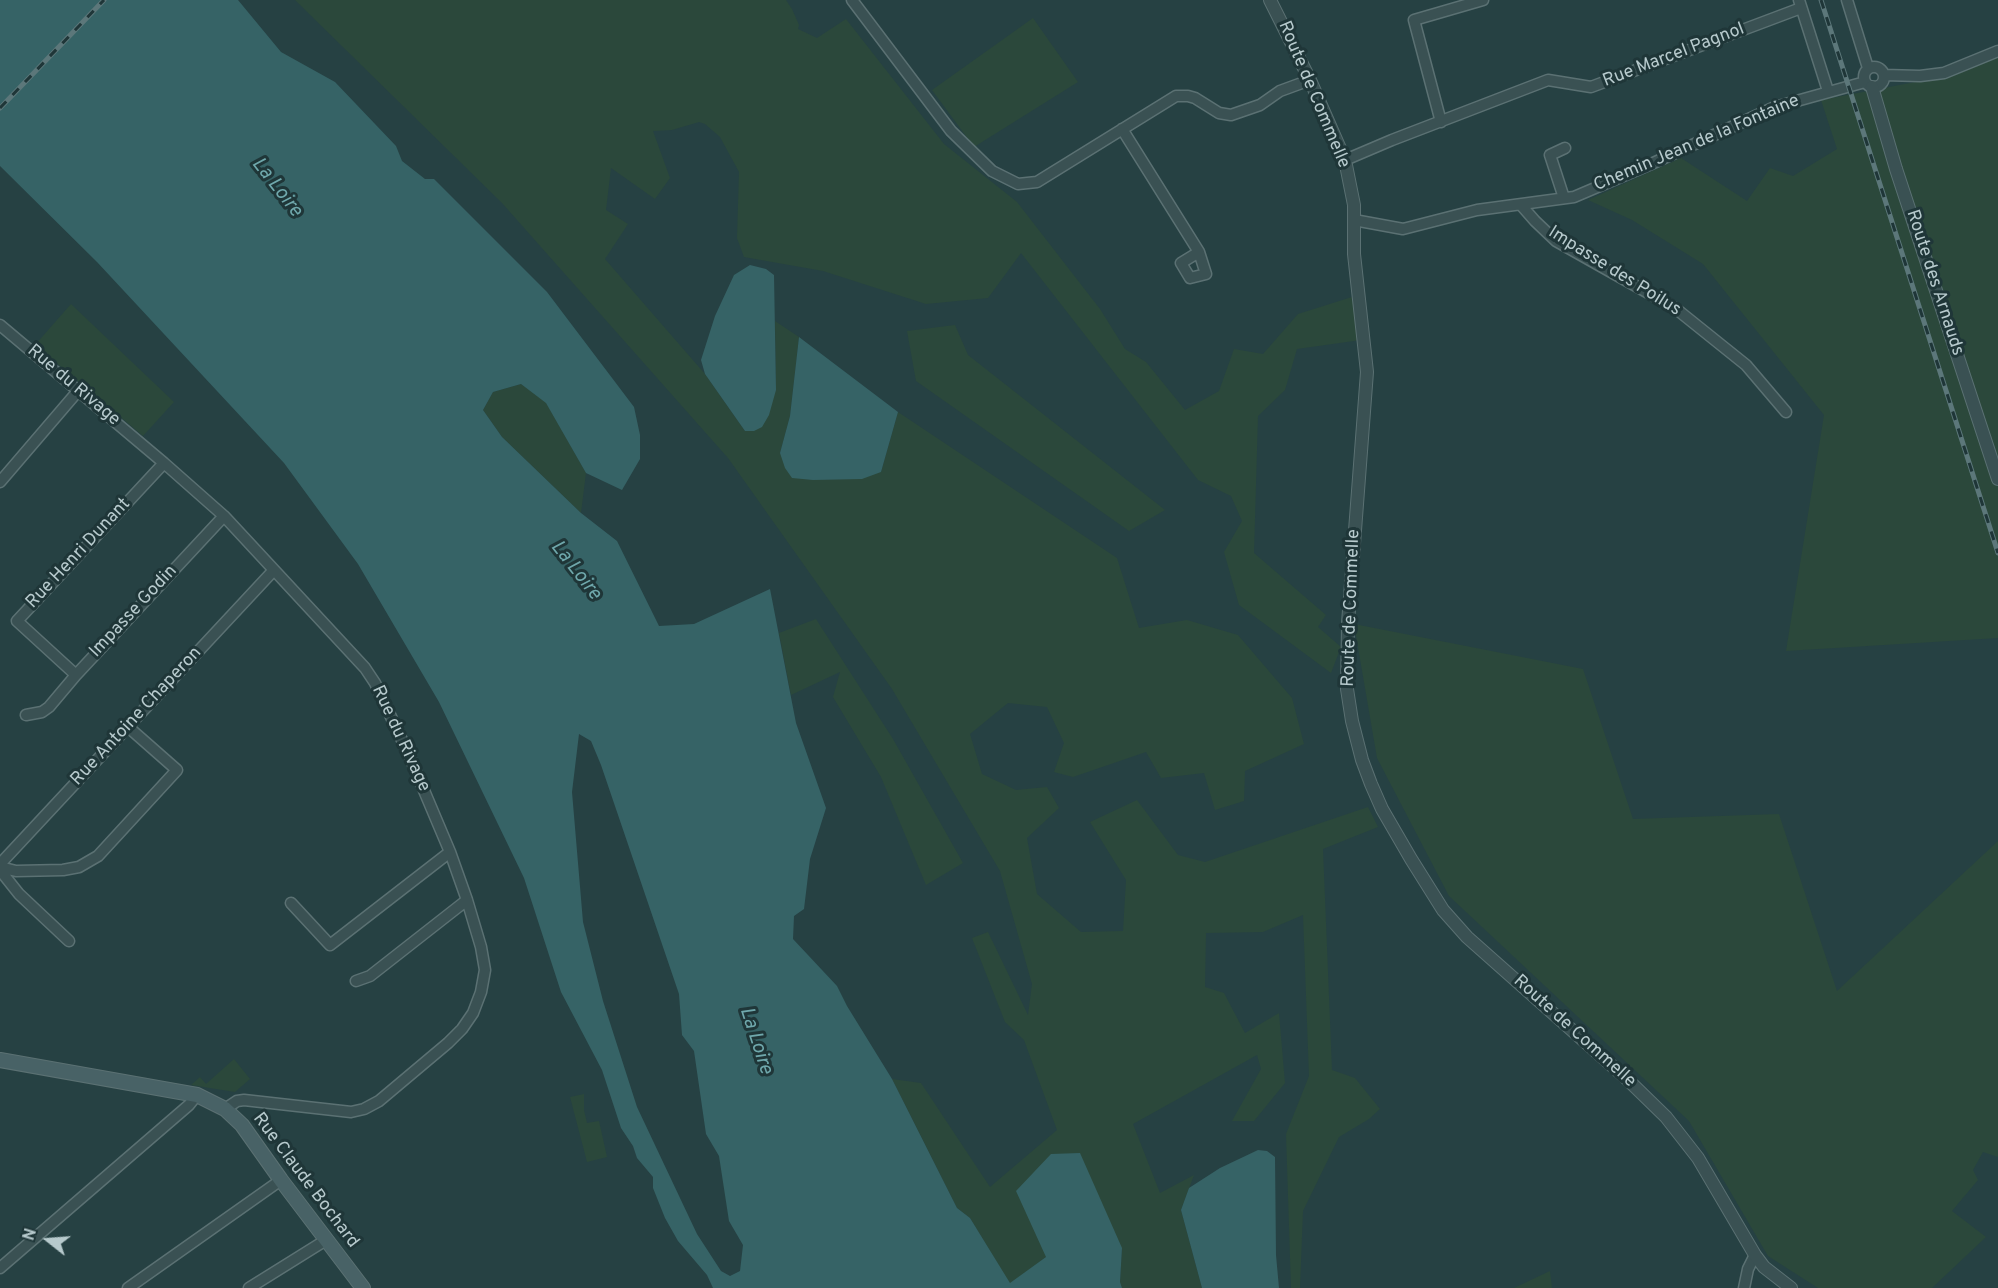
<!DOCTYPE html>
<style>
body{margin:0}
#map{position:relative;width:1998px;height:1288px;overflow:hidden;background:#264143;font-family:Overpass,sans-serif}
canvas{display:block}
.north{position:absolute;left:18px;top:1210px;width:60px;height:60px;-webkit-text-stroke:4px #1f3638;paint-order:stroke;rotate:287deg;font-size:16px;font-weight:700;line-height:24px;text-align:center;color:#b7cacd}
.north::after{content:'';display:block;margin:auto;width:21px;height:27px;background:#b7cacd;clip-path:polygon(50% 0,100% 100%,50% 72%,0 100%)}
</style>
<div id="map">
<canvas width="1998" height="1288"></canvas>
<div class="north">N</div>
</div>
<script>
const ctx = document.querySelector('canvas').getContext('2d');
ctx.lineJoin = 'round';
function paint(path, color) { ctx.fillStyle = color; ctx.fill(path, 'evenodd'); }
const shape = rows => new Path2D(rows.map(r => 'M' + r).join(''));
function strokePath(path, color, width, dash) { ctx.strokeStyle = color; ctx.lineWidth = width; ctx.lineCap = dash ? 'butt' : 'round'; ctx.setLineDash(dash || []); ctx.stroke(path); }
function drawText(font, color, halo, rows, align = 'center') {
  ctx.font = font + ' Overpass,sans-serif'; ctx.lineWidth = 6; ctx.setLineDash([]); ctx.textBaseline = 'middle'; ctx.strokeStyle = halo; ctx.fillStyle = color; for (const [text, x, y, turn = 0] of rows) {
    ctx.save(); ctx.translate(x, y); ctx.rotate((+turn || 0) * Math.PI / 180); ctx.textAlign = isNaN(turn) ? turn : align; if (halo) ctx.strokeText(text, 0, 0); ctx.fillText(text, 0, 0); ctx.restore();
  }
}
paint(shape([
 [295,0,786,0,792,9,799,25,798,29,817,38,846,19,944,144,1017,202,1100,309,1125,349,1146,362,1185,410,1219,391,1234,349,1263,354,1298,314,1352,297,1361,340,1297,349,1285,390,1258,416,1254,553,1326,615,1318,627,1341,647,1331,673,1239,605,1224,552,1242,521,1231,496,1198,480,1021,253,988,298,926,304,823,271,744,257,737,238,739,172,720,137,705,124,699,122,672,130,653,131,670,178,655,199,611,168,606,210,628,224,605,259,705,374,745,431,776,390,775,321,799,337,790,416,780,453,881,472,898,412,1117,558,1139,628,1187,620,1238,635,1292,698,1304,744,1245,771,1244,801,1215,810,1204,773,1161,778,1146,752,1073,777,1054,772,1064,743,1047,707,1008,703,970,734,982,774,1016,790,1047,787,1059,808,1027,838,1037,894,1081,932,1123,931,1126,880,1090,822,1137,800,1178,855,1205,862,1368,807,1378,827,1323,849,1332,1070,1355,1078,1380,1109,1369,1119,1339,1137,1303,1211,1300,1288,1291,1288,1286,1134,1309,1076,1303,915,1263,932,1206,933,1205,987,1224,993,1245,1033,1279,1013,1285,1083,1254,1121,1232,1121,1261,1069,1257,1055,1133,1124,1160,1193,1194,1175,1181,1210,1202,1288,1122,1288,1120,1282,1122,1248,1046,1257,1010,1284,970,1218,957,1208,892,1079,921,1083,990,1187,1057,1130,1024,1040,1005,1022,972,938,988,932,1028,1015,1032,984,1000,871,892,689,728,458,502,203],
 [1033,18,1078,82,974,147,932,90],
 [1998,57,1998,638,1786,651,1824,415,1703,264,1632,220,1588,200,1681,158,1747,201,1770,168,1793,176,1837,149,1821,100,1952,75],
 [71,304,174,402,143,436,35,345],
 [955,325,968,355,1165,510,1129,531,916,381,907,331],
 [521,384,546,402,586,473,581,513,502,437,483,410,493,392],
 [816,619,893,739,963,863,926,885,881,777,833,697,840,672,791,695,779,633],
 [1354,624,1583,669,1633,819,1779,814,1837,991,1998,841,1998,1157,1983,1152,1973,1170,1978,1180,1952,1211,1986,1237,1932,1288,1818,1288,1768,1256,1689,1121,1449,896,1377,758],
 [234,1059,250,1079,235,1092,191,1085,200,1077,206,1084],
 [584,1094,584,1110,587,1123,599,1121,607,1157,587,1162,570,1097],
 [1550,1271,1552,1288,1514,1288]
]), '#2b483b');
paint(shape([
 [0,0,238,0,281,52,335,82,396,146,402,161,425,179,434,179,547,292,634,407,640,435,640,459,622,490,586,473,546,403,521,384,493,392,483,410,502,437,581,513,617,541,659,626,694,624,770,589,796,723,826,808,810,859,804,909,794,916,793,939,837,986,847,1006,892,1079,957,1208,970,1218,1010,1283,1046,1257,1016,1191,1051,1154,1080,1153,1122,1248,1120,1282,1122,1288,713,1288,707,1275,678,1241,665,1218,653,1188,653,1177,637,1158,633,1146,621,1128,602,1070,561,992,524,878,439,702,358,564,284,463,97,262,0,166],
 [579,734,591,741,601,765,679,994,682,1035,694,1051,706,1134,719,1156,729,1221,743,1245,740,1271,730,1276,721,1271,697,1234,637,1107,603,1001,583,922,572,792],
 [750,265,766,269,774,275,776,390,769,415,762,427,754,431,745,431,705,374,701,360,715,316,734,275],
 [799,337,898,412,881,472,862,479,813,480,792,478,785,468,780,453,790,416],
 [1258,1150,1267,1151,1275,1157,1276,1255,1279,1288,1202,1288,1181,1210,1189,1188,1220,1168]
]), '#366366');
const minor = shape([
 [852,0,951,131,992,171,1018,184,1037,182,1176,96,1188,96,1195,98,1219,113,1231,115,1260,105,1280,91,1310,80],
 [1799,0,1828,91],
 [1847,0,1868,68],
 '1864 77a10 10 0 1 1 20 0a10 10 0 1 1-20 0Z',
 [1884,75,1920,76,1944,73,1998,51],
 [1441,122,1414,20,1483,0],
 [1122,129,1199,252,1181,263,1190,278,1206,274,1199,252],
 [1345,160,1392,140,1548,80,1591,87,1801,8],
 [1564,198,1550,155,1565,148],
 [1521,205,1535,221,1556,241,1675,308,1746,365,1786,412],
 [1354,220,1403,229,1477,210,1574,197,1649,165,1775,107,1865,82],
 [0,325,164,463,224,516,365,668,375,683,409,755,450,852,467,900,481,947,485,970,481,992,473,1013,462,1029,448,1043,379,1101,364,1109,351,1112,244,1100,237,1101,225,1109],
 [164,463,17,621,76,675,224,516],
 [0,482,78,391],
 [26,715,42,712,49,707,76,675],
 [0,864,274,570],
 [0,867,16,871,63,870,79,867,98,856,177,770,127,726],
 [0,870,19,894,69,941],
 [291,903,330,945,450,852],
 [356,981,370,976,467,900],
 [0,1268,189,1105,197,1095],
 [128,1288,281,1180],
 [249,1288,326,1240],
 [1744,1288,1748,1269,1755,1255]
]);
const tertiary = shape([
 [1270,0,1310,80,1345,160,1354,205,1354,254,1367,372,1348,623,1347,689,1352,721,1362,760,1371,784,1382,809,1411,859,1443,910,1467,937,1627,1079,1666,1117,1698,1158,1755,1255,1764,1267,1791,1288],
 [1872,87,1896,169,1998,479]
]);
const secondary = shape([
 [0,1060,197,1095,225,1109,242,1125,281,1180,363,1288]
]);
strokePath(minor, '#5b7173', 13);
strokePath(tertiary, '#5b7173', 14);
strokePath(secondary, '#5b7173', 16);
strokePath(minor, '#3a5153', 10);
strokePath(tertiary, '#3a5153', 12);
strokePath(secondary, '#486266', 14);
const rail = shape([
 [1821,0,1998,553],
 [0,108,104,0]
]);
strokePath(rail, '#5c777a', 5);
strokePath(rail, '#1f3638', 3, [9]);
drawText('18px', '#b7cacd', '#1f3638', [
 ["Rue Marcel Pagnol",1674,56,-21],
 ["Route de Commelle",1313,95,67],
 ["Chemin Jean de la Fontaine",1697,144,-23],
 ["Impasse des Poilus",1614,272,32],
 ["Route des Arnauds",1934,283,72],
 ["Rue du Rivage",73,386,40],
 ["Rue Henri Dunant",79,554,-47],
 ["Route de Commelle",1352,608,-88],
 ["Impasse Godin",134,612,-47],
 ["Rue Antoine Chaperon",137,717,-47],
 ["Rue du Rivage",400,739,65],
 ["Route de Commelle",1574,1032,42],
 ["Rue Claude Bochard",305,1181,53]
]);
drawText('italic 20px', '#6fa8ac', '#1f3638', [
 ["La Loire",276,188,52],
 ["La Loire",575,571,52],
 ["La Loire",755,1041,72]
]);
</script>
